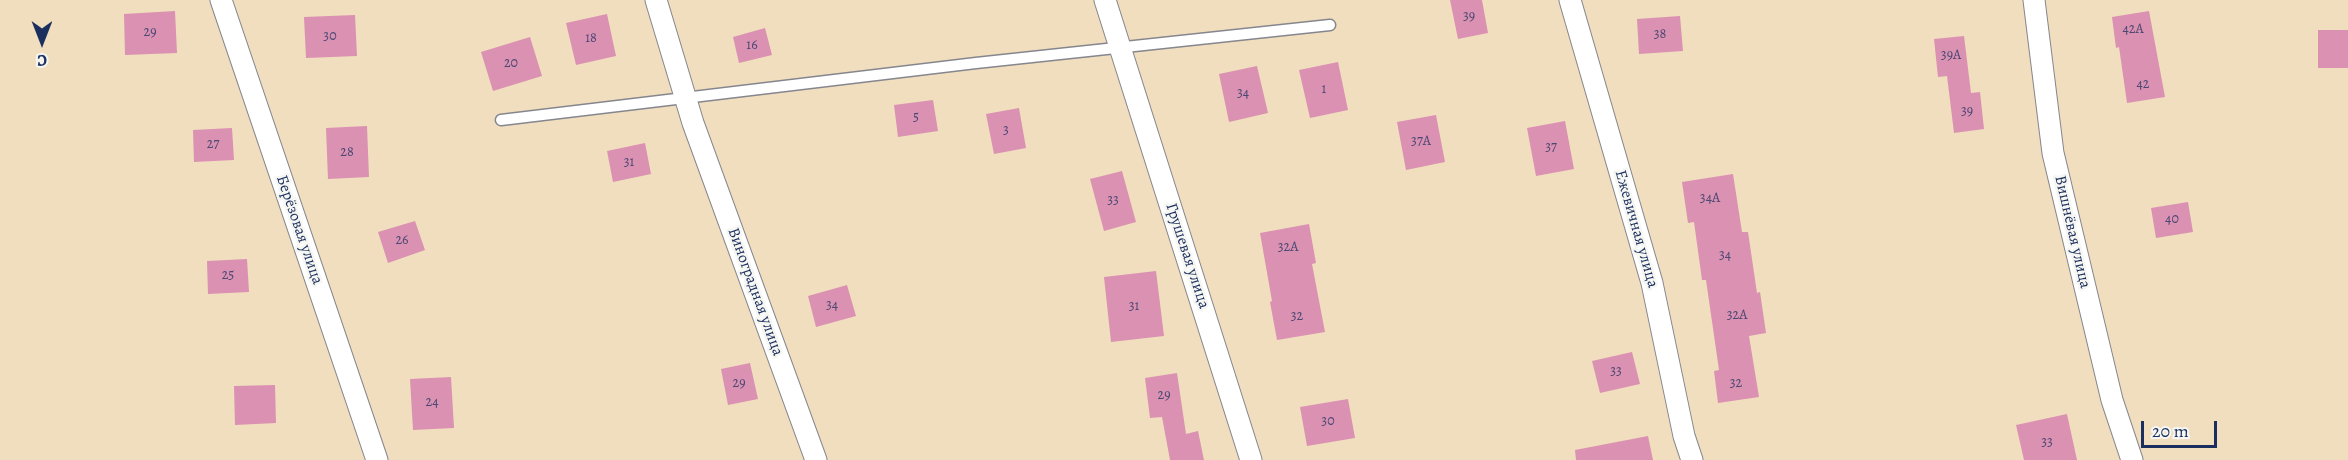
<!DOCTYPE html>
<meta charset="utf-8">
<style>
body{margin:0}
#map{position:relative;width:2348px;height:460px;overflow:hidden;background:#f0debe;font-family:Alegreya,serif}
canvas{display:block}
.north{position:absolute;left:12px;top:12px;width:60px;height:60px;-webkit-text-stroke:4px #f6f6f2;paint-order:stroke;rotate:180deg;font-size:16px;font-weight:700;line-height:24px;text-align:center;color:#1b2f5e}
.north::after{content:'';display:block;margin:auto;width:21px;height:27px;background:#1b2f5e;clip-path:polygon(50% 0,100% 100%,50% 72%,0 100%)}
.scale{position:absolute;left:2141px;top:421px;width:76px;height:27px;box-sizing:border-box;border:3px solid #1b2f5e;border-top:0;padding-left:8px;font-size:18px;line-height:21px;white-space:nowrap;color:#1b2f5e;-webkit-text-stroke:4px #f6f6f2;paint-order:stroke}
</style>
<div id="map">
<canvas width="2348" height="460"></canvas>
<div class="north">С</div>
<div class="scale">20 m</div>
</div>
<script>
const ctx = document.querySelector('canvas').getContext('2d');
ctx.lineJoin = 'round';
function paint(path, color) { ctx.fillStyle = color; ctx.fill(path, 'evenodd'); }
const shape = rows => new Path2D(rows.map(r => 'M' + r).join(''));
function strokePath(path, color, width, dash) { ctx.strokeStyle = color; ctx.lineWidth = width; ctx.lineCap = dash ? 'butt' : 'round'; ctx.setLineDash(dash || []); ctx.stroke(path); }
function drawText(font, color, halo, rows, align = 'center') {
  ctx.font = font + ' Alegreya,serif'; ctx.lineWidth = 5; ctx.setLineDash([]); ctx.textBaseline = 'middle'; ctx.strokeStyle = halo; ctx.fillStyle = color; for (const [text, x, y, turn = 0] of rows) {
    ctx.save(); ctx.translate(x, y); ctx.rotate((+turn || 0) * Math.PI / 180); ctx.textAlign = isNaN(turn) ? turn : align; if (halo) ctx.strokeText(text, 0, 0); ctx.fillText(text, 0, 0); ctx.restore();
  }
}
paint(shape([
 [1450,0,1482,0,1488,33,1458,39],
 [175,11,177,53,125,55,124,14],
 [2149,11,2165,97,2127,103,2119,47,2116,48,2112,17],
 [607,14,616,56,576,65,566,23],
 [355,15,357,56,306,58,304,17],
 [1680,16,1683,51,1639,54,1637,19],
 [765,28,772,55,739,63,733,37],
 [2318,30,2348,30,2348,68,2318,68],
 [1964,36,1971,93,1980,92,1984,129,1954,133,1947,76,1938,77,1934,39],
 [530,37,542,76,493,91,481,52],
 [1338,62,1348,110,1310,118,1299,70],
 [1257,66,1268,113,1229,122,1219,74],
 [933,100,938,131,898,137,894,105],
 [1019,108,1026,148,994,154,986,114],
 [1436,115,1445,162,1406,170,1397,122],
 [1565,121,1574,169,1536,176,1527,128],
 [367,126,369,177,328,179,326,128],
 [232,128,234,160,194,162,193,130],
 [645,143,651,174,613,182,607,151],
 [1122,171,1136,222,1104,231,1090,179],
 [1733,174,1742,232,1748,232,1757,293,1760,292,1766,333,1749,336,1759,397,1718,403,1714,371,1719,370,1706,280,1702,280,1694,222,1688,223,1682,182],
 [2188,202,2193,232,2156,238,2151,208],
 [415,221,425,250,388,263,378,232],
 [1309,224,1316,263,1312,264,1325,332,1277,340,1270,302,1272,301,1260,233],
 [247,259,249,292,208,294,207,261],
 [1156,271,1164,336,1111,342,1104,277],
 [847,285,856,316,816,327,808,296],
 [1632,352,1640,384,1600,393,1592,361],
 [750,363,758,399,728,405,721,369],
 [1177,373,1186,434,1198,431,1204,460,1170,460,1162,417,1150,418,1145,378],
 [451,377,454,428,413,430,410,379],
 [275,385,276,423,235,425,234,386],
 [1348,399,1355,438,1307,446,1300,407],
 [2067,414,2077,460,2024,460,2016,425],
 [1648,436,1653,460,1576,460,1575,450]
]), '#db91b2');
const lane = shape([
 [501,120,976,63,1330,25]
]);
const street = shape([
 [221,0,377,460],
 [656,0,693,123,816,460],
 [1105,0,1251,460],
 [1570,0,1652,283,1684,436,1692,460],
 [2034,0,2053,153,2112,400,2132,460]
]);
strokePath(lane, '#86868e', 13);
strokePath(street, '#86868e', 23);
strokePath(lane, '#fff', 10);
strokePath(street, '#fff', 21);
drawText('14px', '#4b4873', null, [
 ["39",1469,17],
 ["42А",2133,30],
 ["29",150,33],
 ["38",1660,35],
 ["30",330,37],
 ["18",591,39],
 ["16",752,46],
 ["39А",1951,56],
 ["20",511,64],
 ["42",2143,85],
 ["1",1324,90],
 ["34",1243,94],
 ["39",1967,112],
 ["5",916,118],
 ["3",1006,131],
 ["37А",1421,142],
 ["27",213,145],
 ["37",1551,148],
 ["28",347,153],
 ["31",629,163],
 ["34А",1710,199],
 ["33",1113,201],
 ["40",2172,220],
 ["26",402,241],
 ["32А",1288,248],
 ["34",1725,256],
 ["25",228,276],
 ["34",832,306],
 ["31",1134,307],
 ["32А",1737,316],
 ["32",1297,317],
 ["33",1616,372],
 ["29",739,384],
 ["32",1736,384],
 ["29",1164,396],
 ["24",432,403],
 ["30",1328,422],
 ["33",2047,443]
]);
drawText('16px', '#1b2f5e', '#f6f6f2', [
 ["Ежевичная улица",1636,229,74],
 ["Берёзовая улица",299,230,71],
 ["Вишнёвая улица",2072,232,77],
 ["Грушевая улица",1187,256,72],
 ["Виноградная улица",755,292,70]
]);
</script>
